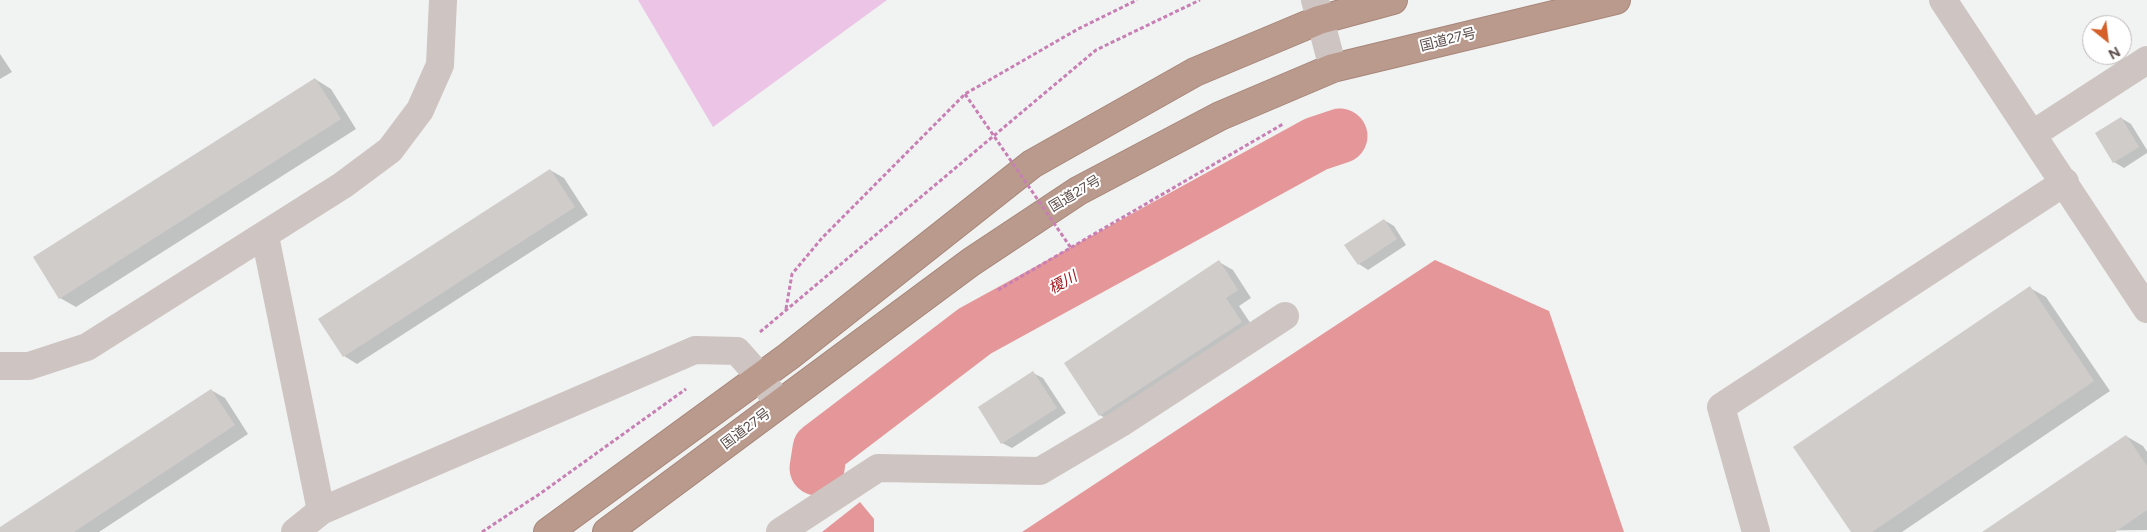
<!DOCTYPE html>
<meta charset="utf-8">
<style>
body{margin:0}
#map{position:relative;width:2147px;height:532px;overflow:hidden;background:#f1f3f3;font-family:Figtree,sans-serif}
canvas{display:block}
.north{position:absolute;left:2082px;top:15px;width:50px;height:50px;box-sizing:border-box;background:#fff;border:1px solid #beb9b7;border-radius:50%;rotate:151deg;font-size:14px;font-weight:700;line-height:20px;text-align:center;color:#5d4f4b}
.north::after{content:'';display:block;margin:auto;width:18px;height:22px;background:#d56129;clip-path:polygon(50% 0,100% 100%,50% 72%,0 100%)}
</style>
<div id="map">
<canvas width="2147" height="532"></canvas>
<div class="north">N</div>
</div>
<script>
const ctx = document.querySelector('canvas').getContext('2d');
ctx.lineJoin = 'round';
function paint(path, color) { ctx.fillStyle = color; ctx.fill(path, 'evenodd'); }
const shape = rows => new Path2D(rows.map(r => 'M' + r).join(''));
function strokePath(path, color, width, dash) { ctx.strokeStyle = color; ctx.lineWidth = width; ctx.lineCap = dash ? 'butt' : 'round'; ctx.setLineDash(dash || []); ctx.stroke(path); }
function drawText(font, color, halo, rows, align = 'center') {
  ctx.font = font + ' Figtree,"Noto Sans JP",sans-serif'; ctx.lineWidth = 4; ctx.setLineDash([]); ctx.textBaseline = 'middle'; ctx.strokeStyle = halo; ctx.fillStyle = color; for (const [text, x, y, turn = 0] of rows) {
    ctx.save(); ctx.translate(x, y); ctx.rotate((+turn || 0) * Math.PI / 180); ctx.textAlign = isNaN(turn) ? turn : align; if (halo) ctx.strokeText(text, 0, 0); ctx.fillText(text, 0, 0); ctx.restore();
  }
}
paint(shape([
 [638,0,887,0,713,127]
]), '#ecc4e6');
paint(shape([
 [1435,260,1549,311,1624,532,1022,532],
 [860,502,874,519,874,532,822,532]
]), '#e59698');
paint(shape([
 [0,54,12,72,0,79],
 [315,79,331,89,356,129,76,307,60,298],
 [2121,118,2131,124,2147,150,2147,153,2124,168,2114,162],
 [550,170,564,178,588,215,357,364,344,356],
 [1384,220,1394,226,1406,245,1368,270,1359,264],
 [1219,262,1233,270,1251,298,1239,306,1255,330,1113,423,1100,415],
 [2030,288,2046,297,2110,391,1902,532,1853,532],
 [1033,373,1043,378,1066,413,1012,448,1002,443],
 [211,390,225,398,248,434,99,532,0,532,0,529],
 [2126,436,2143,446,2147,452,2147,530,1984,532]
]), '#0003');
strokePath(shape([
 [817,468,820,449,975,331,1316,144,1340,136]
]), '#e59698', 55);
paint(shape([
 [315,78,341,119,59,299,33,257],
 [2121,117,2139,147,2113,163,2095,133],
 [550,169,575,207,343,357,318,319],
 [1384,219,1397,239,1358,265,1344,245],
 [1219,260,1238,290,1226,298,1242,322,1099,416,1064,363],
 [2030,286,2094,381,1872,532,1851,532,1793,447],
 [1033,371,1057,408,1001,444,978,407],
 [211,389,235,425,74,532,0,532,0,527],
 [2126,435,2147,466,2147,510,2115,532,1982,532]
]), '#d0ccc9');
const highway = shape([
 [548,532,789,356,1032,164,1195,72,1319,20,1393,0],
 [607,532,971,262,1078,191,1220,116,1333,68,1616,0]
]);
strokePath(highway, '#a78679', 30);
strokePath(shape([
 [998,290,1283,124],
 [786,309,792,274,822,238,965,94,1078,29,1137,0],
 [760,332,1096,50,1200,0],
 [482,532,541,493,686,389]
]), '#c77fb4', 3, [4, 2.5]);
strokePath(shape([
 [1315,0,1333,68],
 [1943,0,2147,309],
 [2033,134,2147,60],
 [265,236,321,511],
 [0,366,29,366,87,347,343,185,390,150,420,110,440,65,443,0],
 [295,532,321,511,695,350,737,351,760,377,779,404],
 [780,532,878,468,1040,471,1121,423,1285,316],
 [1756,532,1721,407,2065,182]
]), '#cec4c1', 28);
strokePath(highway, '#bb9a8e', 28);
strokePath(shape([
 [965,94,1071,248]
]), '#c77fb4', 3, [4, 2.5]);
drawText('14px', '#5d4f4b', '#fff', [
 ["国道27号",1448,40,-14],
 ["国道27号",1075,194,-31],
 ["国道27号",746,429,-37]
]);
drawText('italic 15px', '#a1191d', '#fff', [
 ["榎川",1063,283,-29]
]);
</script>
